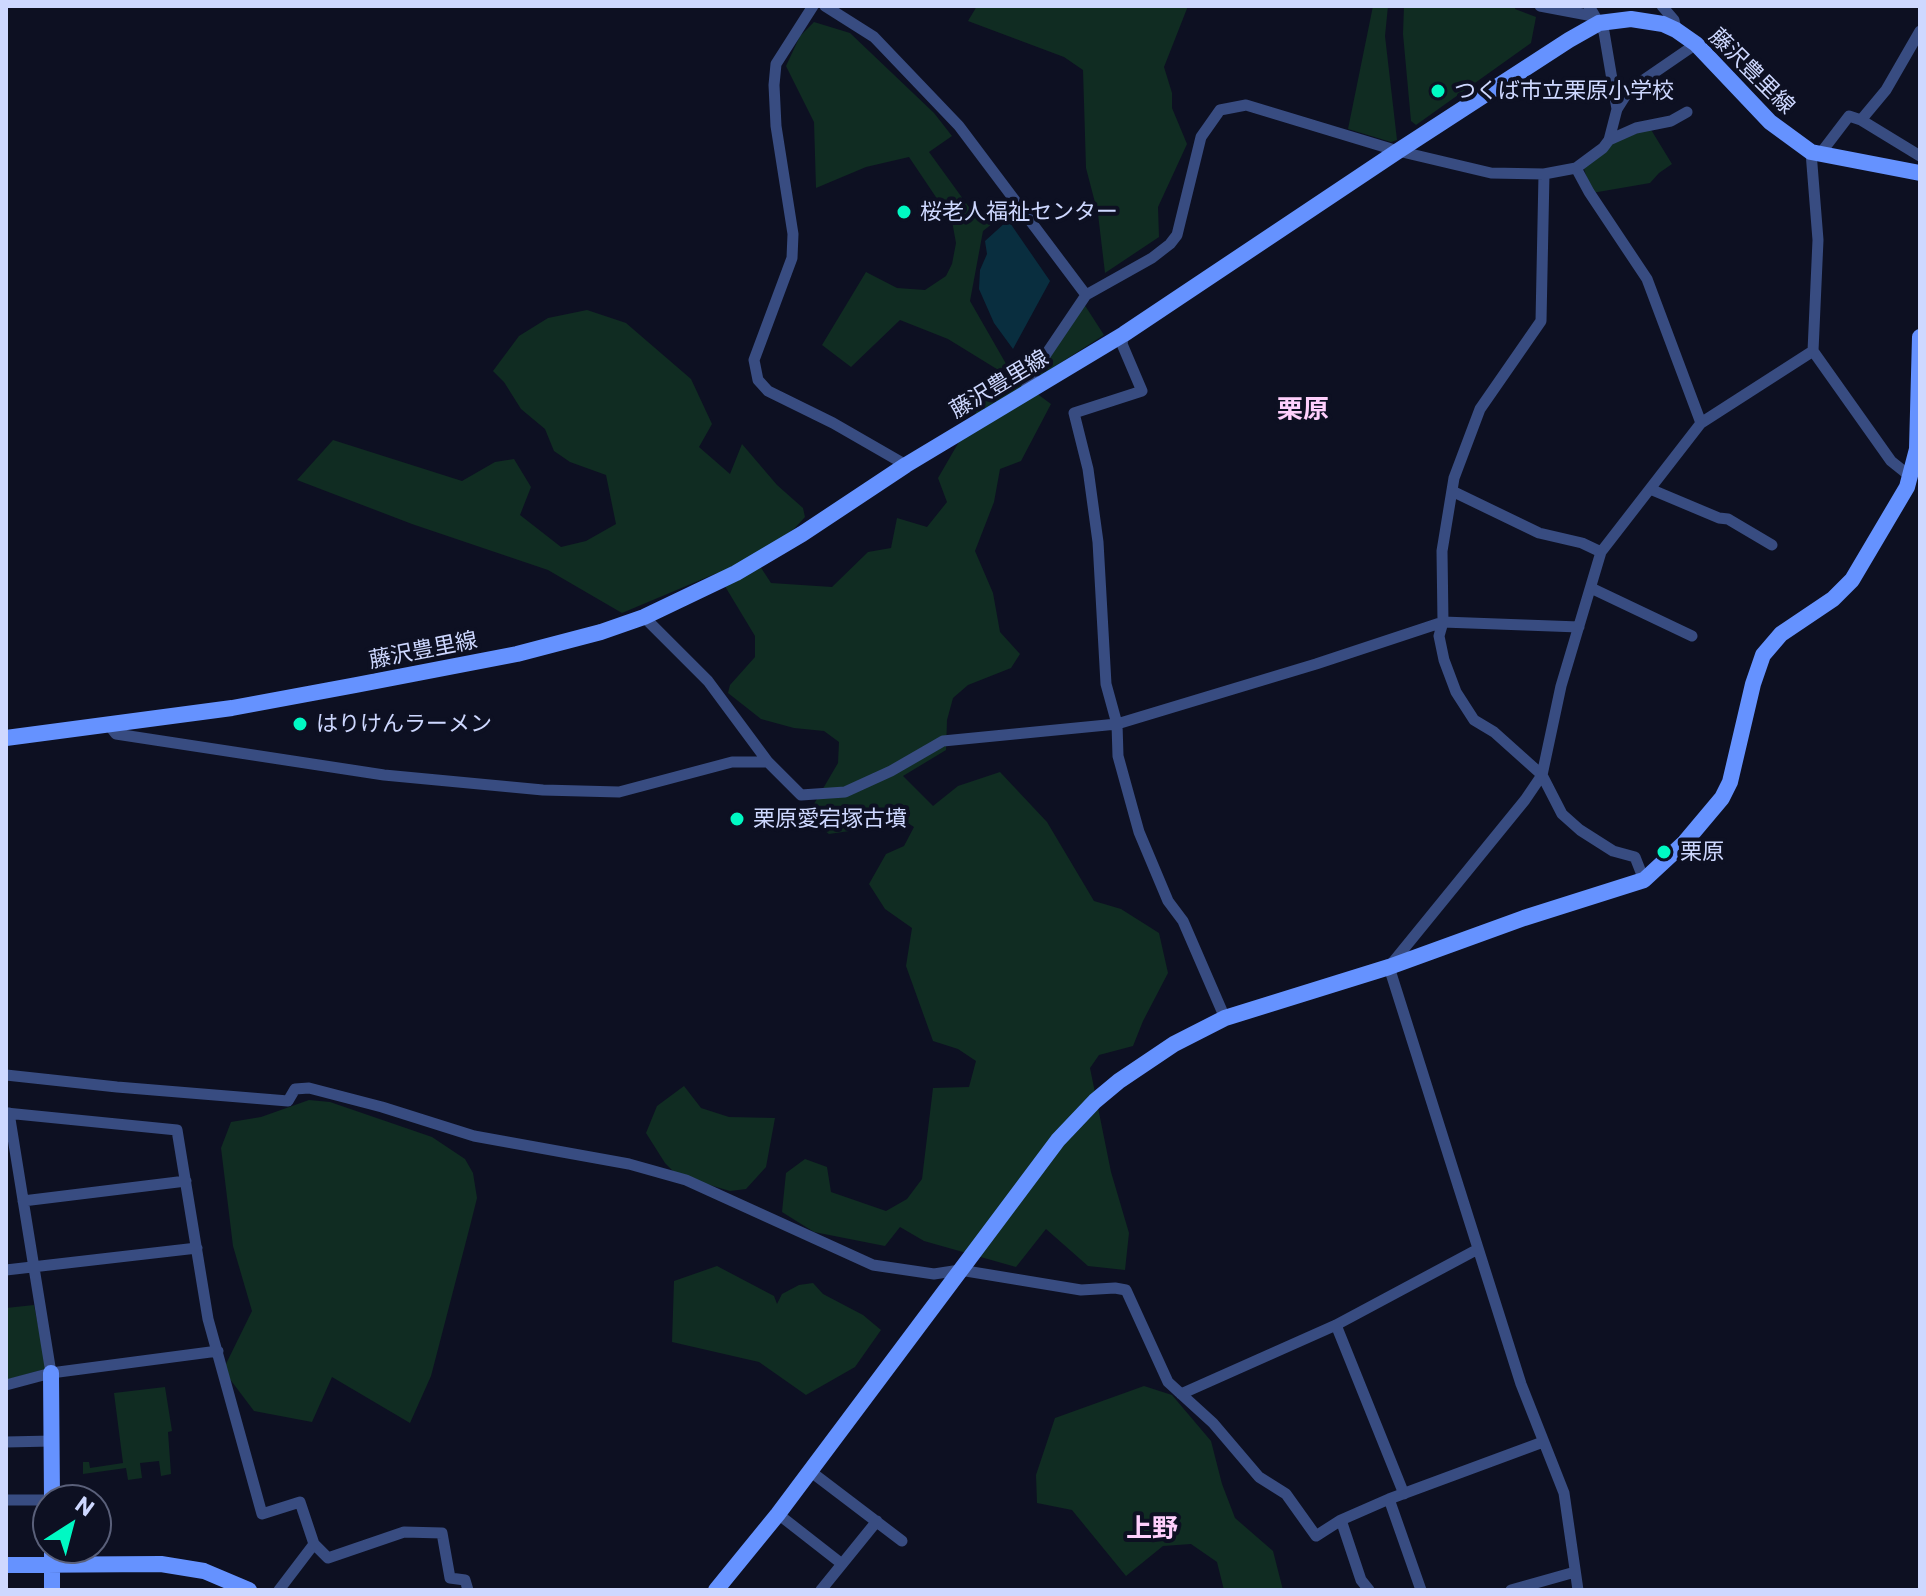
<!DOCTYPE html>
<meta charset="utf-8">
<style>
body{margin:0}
#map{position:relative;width:1926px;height:1596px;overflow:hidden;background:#0d1022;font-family:Commissioner,sans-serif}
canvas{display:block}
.frame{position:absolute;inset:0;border:8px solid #ced8ff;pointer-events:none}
.north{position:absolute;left:32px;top:1484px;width:80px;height:80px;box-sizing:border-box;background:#0d1022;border:2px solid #5a607a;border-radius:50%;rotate:36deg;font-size:22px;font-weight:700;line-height:32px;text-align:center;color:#ced8ff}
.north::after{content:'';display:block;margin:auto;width:28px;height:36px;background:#00f9c3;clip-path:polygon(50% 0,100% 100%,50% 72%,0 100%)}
</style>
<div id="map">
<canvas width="1926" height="1596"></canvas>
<div class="frame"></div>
<div class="north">N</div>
</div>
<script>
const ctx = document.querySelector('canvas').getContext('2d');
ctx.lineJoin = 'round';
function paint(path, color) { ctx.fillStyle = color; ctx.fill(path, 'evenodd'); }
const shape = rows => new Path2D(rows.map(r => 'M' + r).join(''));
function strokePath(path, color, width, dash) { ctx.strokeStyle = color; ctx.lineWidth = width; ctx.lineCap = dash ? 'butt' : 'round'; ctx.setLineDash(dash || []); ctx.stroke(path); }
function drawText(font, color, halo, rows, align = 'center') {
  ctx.font = font + ' Commissioner,"Noto Sans JP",sans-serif'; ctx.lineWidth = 8; ctx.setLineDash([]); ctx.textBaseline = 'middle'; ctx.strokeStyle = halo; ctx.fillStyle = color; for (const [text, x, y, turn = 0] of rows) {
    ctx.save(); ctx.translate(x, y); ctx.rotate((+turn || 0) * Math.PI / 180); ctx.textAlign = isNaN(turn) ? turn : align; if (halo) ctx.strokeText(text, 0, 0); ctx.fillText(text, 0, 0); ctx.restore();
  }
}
paint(shape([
 [977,6,1188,6,1164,67,1172,93,1172,108,1187,144,1158,207,1159,237,1105,273,1098,214,1086,168,1083,70,1064,57,968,21],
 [1373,6,1388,6,1385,36,1397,140,1391,142,1348,129],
 [1404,6,1515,6,1515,9,1536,17,1531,43,1416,125,1411,121,1403,34],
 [814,22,850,33,934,113,952,136,929,152,979,221,1008,206,1011,209,983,231,970,301,1013,376,1051,404,1021,461,1000,469,994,502,975,551,993,593,1000,632,1020,654,1011,668,968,685,953,698,947,720,946,750,903,776,933,806,958,786,1000,772,1047,822,1094,901,1121,909,1159,933,1168,973,1143,1021,1133,1046,1099,1055,1090,1068,1111,1172,1129,1233,1125,1270,1088,1266,1046,1229,1016,1267,924,1241,900,1227,885,1246,814,1232,782,1212,786,1173,805,1159,827,1167,831,1192,886,1211,907,1199,922,1179,933,1088,969,1087,976,1061,958,1049,933,1041,906,966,912,928,885,909,869,884,886,854,904,846,914,827,894,814,856,830,829,834,809,819,814,804,838,763,839,742,824,731,794,728,761,719,728,693,730,685,755,657,755,636,717,573,622,613,548,570,412,524,297,480,333,440,462,481,495,462,514,459,531,487,520,515,561,547,586,541,616,524,606,475,570,462,554,451,545,429,521,409,504,382,493,371,519,336,548,318,587,310,626,323,691,379,712,424,699,447,730,474,742,444,777,485,803,508,805,517,794,529,754,557,771,583,832,587,868,552,891,548,897,518,927,527,947,502,938,478,1000,371,948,339,900,320,851,367,822,345,866,272,897,288,925,290,946,276,952,264,956,243,952,221,909,157,866,167,816,188,814,122,786,66,800,36],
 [1650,128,1672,164,1659,173,1650,183,1592,193,1583,166,1612,143],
 [1084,304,1104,335,1040,376,1041,371],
 [684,1086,701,1108,729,1117,775,1118,766,1167,746,1189,730,1191,703,1183,687,1185,665,1163,646,1133,657,1106],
 [309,1100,330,1102,432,1137,465,1159,473,1173,477,1198,470,1226,431,1376,410,1423,332,1377,312,1422,254,1411,223,1370,252,1311,233,1246,221,1148,231,1122,261,1117],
 [717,1266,774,1296,777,1304,782,1294,799,1285,813,1283,823,1294,863,1315,881,1330,855,1367,806,1395,759,1362,672,1342,674,1281],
 [34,1305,46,1366,45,1369,6,1380,6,1308],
 [1144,1386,1172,1395,1211,1441,1222,1484,1235,1518,1273,1551,1283,1590,1224,1590,1217,1562,1191,1544,1163,1546,1126,1576,1072,1510,1037,1503,1036,1475,1055,1418],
 [165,1387,172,1431,168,1432,171,1474,161,1476,159,1461,140,1463,142,1478,128,1480,126,1468,83,1474,83,1462,89,1462,90,1468,123,1463,114,1393]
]), '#102c22');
paint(shape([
 [1006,222,1010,223,1050,281,1013,349,994,323,979,289,980,270,987,254,985,241]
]), '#092e3f');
strokePath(shape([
 [813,6,776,64,774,85,776,126,793,234,792,258,754,360,758,380,768,391,833,423,906,465],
 [825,6,874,37,959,126,1086,295],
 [1540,6,1593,16],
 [1589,6,1604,32,1617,109],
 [1662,6,1674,20,1676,30],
 [1861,120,1920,156],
 [1609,140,1636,128,1671,121,1687,112],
 [1811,152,1818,240,1813,351,1891,461,1911,477],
 [1820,154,1849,116,1861,120,1886,90,1920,31],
 [1576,168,1589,192,1647,279,1701,423],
 [1544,174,1541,321,1480,409,1454,478,1442,551,1443,622,1439,636,1444,660,1456,692,1474,720,1494,732,1542,775,1562,814,1580,830,1613,851,1635,857,1644,880],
 [1124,334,1122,344,1142,391,1074,413,1088,469,1098,542,1106,684,1117,724,1118,756,1139,832,1168,901,1183,921,1225,1018],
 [1023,395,1034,372,1086,295,1152,258,1170,244,1177,235,1201,137,1220,110,1246,105,1398,151,1491,173,1544,174,1576,168,1603,148,1609,140,1617,109,1629,90,1696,44],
 [1650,489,1719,518,1728,519,1772,545],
 [1452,491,1539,533,1582,543,1601,552],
 [1591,588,1692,636],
 [644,617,708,681,768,762,801,795,845,792,891,771,943,741,1117,724,1316,664,1443,622,1579,627],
 [108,724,116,734,384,775,543,790,619,792,732,762,768,762],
 [6,1075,117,1087,288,1101,295,1089,309,1088,382,1107,474,1136,629,1164,686,1180,873,1265,934,1274,960,1270,1081,1290,1115,1288,1126,1290,1168,1382,1213,1423,1259,1477,1286,1494,1316,1536,1341,1520,1389,1499,1543,1442],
 [6,1113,177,1130,208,1319,262,1514,300,1502,314,1544,279,1590],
 [9,1113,51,1373],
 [23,1201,186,1181],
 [6,1270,197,1248],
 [1336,1325,1404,1494],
 [6,1385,51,1373,218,1351],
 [1181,1394,1336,1325,1478,1249],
 [6,1442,52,1441],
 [810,1471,902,1541],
 [1389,1499,1421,1590],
 [6,1500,48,1500],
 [778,1514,842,1564],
 [1341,1520,1361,1580,1369,1590],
 [314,1544,328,1558,404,1532,442,1533,450,1578,465,1580,468,1590],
 [821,1590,877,1521],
 [1511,1590,1575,1572],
 [1578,1590,1564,1493,1521,1384,1389,967,1525,800,1542,775,1561,686,1601,552,1701,423,1813,351]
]), '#384c81', 11);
strokePath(shape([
 [6,738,232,708,356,685,517,654,601,632,644,617,736,573,802,534,906,465,1124,334,1398,151,1569,40,1599,23,1631,19,1663,24,1676,30,1696,44,1770,122,1811,152,1920,173],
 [51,1373,52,1500],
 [52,1548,52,1590],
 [6,1565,161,1564,204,1571,249,1590],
 [716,1590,778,1514,1058,1140,1095,1101,1119,1081,1174,1044,1225,1018,1389,967,1524,918,1644,880,1685,842,1722,798,1730,782,1753,684,1763,655,1781,634,1833,599,1852,580,1907,487,1917,449,1920,337]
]), '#6592ff', 16);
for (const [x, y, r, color] of [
 [1438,91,8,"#00f9c3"],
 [904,212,8,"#00f9c3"],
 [300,724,8,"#00f9c3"],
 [737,819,8,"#00f9c3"],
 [1664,852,8,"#00f9c3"]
]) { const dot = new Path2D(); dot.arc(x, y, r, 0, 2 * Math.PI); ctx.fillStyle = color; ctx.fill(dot); strokePath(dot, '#0d1022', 3); }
drawText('22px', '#ced8ff', '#0d1022', [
 ["藤沢豊里線",1752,71,45],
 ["藤沢豊里線",999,384,-31],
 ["藤沢豊里線",423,650,-11]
]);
drawText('22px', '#ced8ff', '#0d1022', [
 ["つくば市立栗原小学校",1454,91],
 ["桜老人福祉センター",920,212],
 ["はりけんラーメン",316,724],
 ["栗原愛宕塚古墳",753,819],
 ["栗原",1680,852]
], 'left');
drawText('bold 26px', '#ffd0fd', '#0d1022', [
 ["栗原",1303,409],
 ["上野",1152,1528]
]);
</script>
